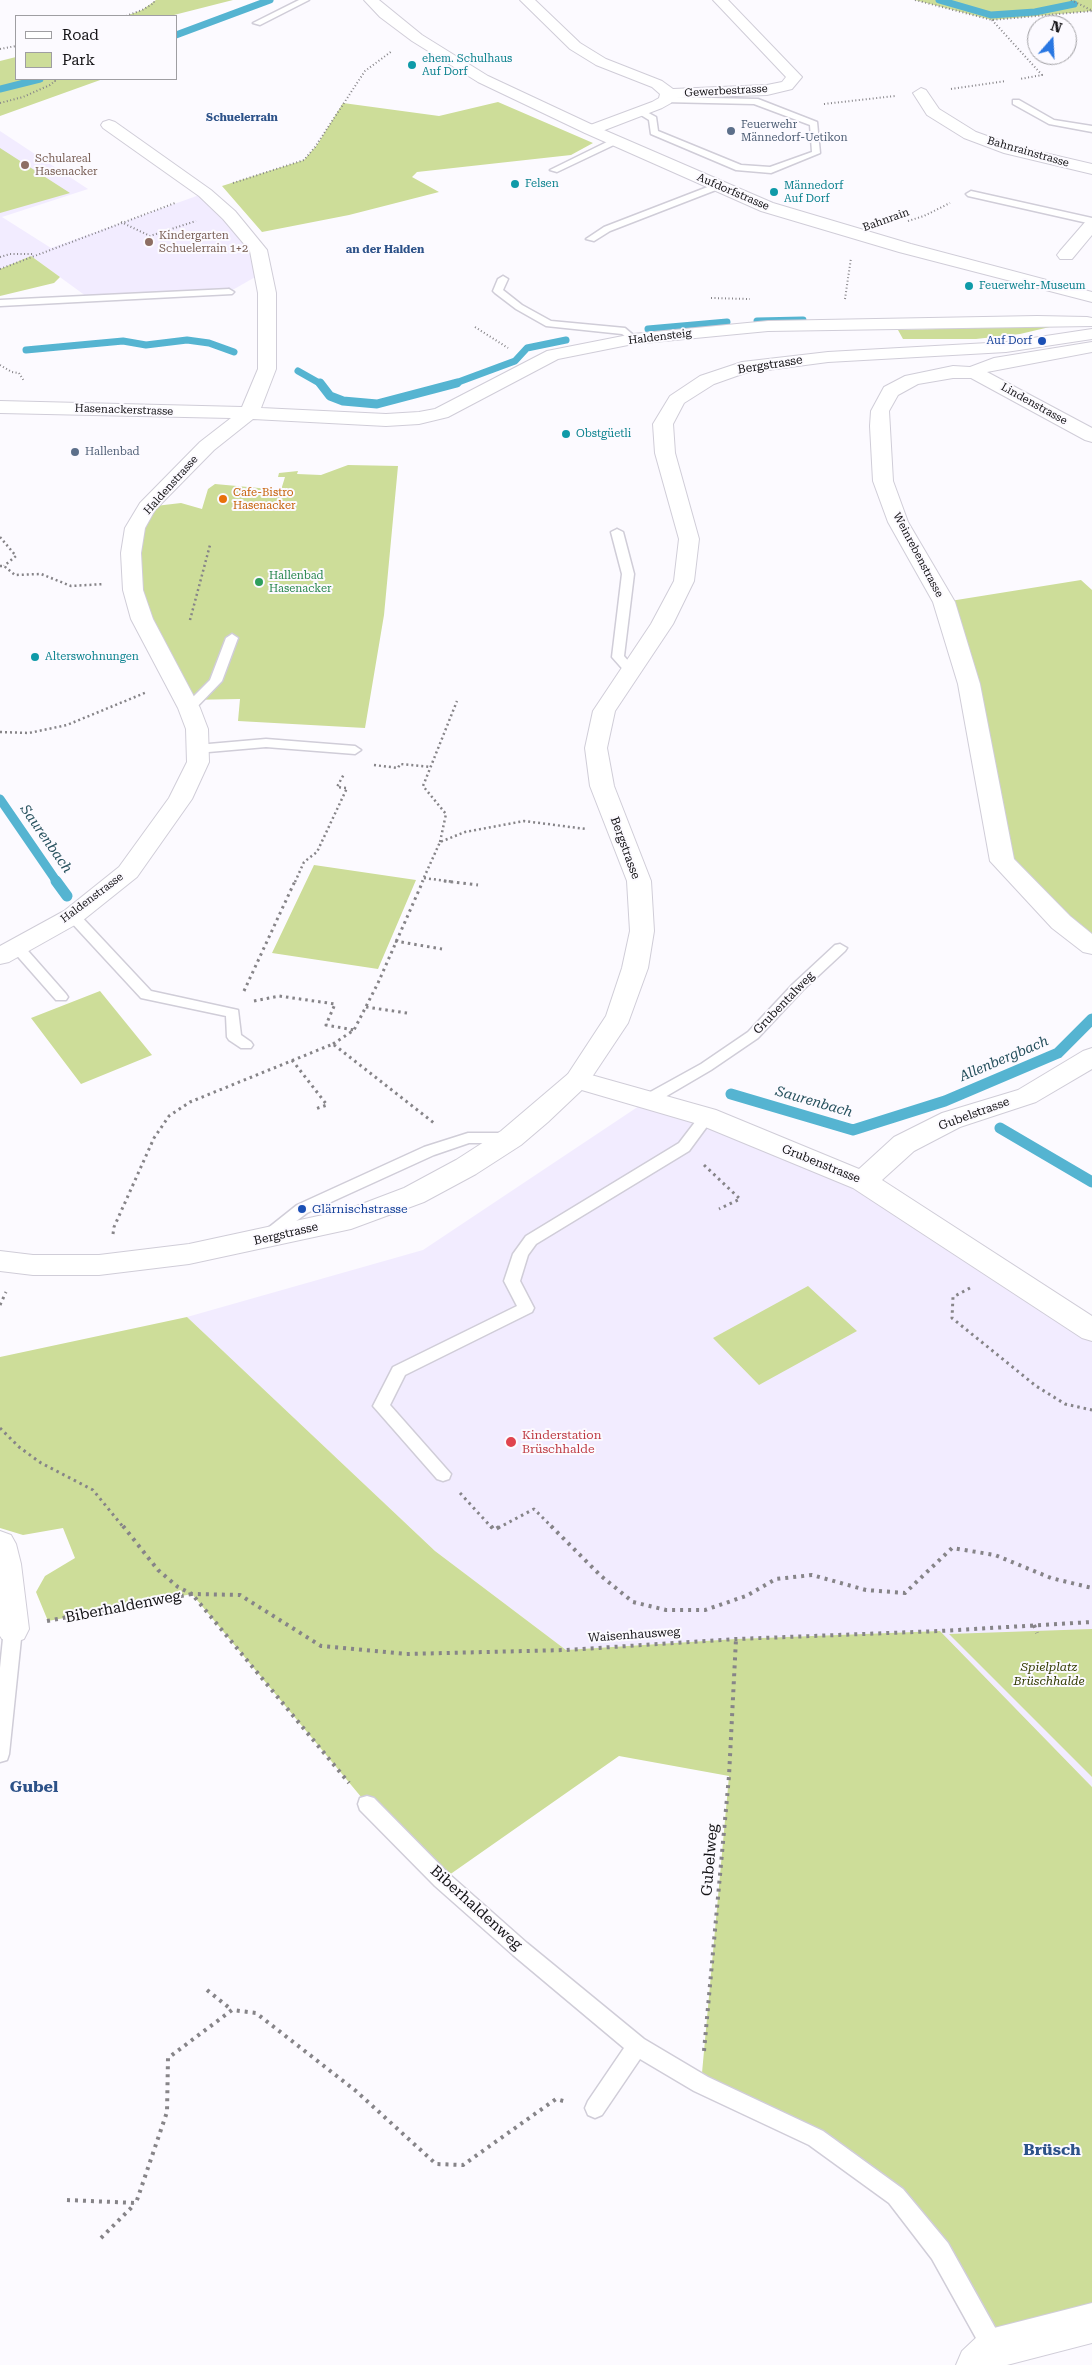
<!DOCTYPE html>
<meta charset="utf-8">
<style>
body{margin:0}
#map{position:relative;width:1092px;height:2365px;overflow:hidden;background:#fcfaff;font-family:"Roboto Serif",serif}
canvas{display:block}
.legend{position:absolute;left:15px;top:15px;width:162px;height:65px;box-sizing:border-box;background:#fcfaff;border:1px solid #9f9ea2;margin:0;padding:6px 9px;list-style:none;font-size:15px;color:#141316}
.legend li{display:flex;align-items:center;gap:10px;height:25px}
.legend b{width:25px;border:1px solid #9f9ea2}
.north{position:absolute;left:1027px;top:15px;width:50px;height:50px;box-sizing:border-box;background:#fcfaff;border:1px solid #9f9ea2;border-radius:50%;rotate:19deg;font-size:14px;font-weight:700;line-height:20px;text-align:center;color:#141316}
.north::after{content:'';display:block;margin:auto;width:18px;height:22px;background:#2977e2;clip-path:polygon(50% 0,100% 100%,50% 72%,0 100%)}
</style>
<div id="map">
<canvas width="1092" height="2365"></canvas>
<ul class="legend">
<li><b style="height:6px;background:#fff"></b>Road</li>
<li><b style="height:14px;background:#cddd99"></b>Park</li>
</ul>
<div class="north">N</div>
</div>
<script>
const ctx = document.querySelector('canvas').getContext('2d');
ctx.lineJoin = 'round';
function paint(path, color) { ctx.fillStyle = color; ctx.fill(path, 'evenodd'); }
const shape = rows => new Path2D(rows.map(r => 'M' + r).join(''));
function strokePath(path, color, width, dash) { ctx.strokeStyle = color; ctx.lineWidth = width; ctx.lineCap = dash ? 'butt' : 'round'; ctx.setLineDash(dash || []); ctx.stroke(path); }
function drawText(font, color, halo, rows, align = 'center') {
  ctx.font = font + ' "Roboto Serif",serif'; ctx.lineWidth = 4; ctx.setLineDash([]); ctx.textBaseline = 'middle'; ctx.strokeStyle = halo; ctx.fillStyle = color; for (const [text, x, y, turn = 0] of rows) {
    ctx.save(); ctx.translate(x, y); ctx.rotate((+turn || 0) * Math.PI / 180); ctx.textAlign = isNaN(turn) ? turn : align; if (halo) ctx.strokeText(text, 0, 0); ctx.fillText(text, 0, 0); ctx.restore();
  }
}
paint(shape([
 [0,131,88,189,2,217,51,248,205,193,229,215,264,272,229,292,90,299,31,256,0,269],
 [648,1100,863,1181,1092,1330,1092,1787,940,1631,736,1639,566,1650,435,1551,187,1317,423,1250]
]), '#f2ecff');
paint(shape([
 [156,0,233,0,170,16,126,16,142,10],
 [915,0,1092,0,1092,11,992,20],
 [16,57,16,79,103,79,0,116,0,61],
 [498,102,593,143,571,155,417,172,412,177,439,192,349,215,262,232,222,186,304,160,317,145,343,103,439,116],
 [0,148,70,193,0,213],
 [31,256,60,277,54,283,0,296,0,269],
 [1054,326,1020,334,976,339,903,339,898,330],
 [348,465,398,466,384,615,365,728,238,721,240,699,186,700,133,590,147,507,181,503,202,509,208,489,215,484,281,490,285,477,278,477,279,473,298,471,297,474,321,475],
 [1081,580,1092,590,1092,946,1002,861,944,602],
 [314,865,416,880,378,969,272,953],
 [100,991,152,1055,81,1084,31,1018],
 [808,1286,857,1331,759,1385,713,1338],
 [187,1317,435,1551,566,1650,736,1639,940,1631,1092,1787,1092,2323,994,2348,896,2196,816,2138,701,2084,729,1776,619,1756,442,1880,367,1804,192,1594,48,1621,36,1592,45,1576,75,1558,63,1528,23,1535,0,1528,0,1357],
 [1092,1629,1092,1777,949,1634]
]), '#cddd99');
strokePath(shape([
 [939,0,991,15,1035,12,1074,4],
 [176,35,270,0],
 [0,89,40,79],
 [757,321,803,320],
 [648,329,727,322],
 [26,350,123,341,146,345,187,340,209,343,234,352],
 [298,371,321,384],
 [453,384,515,361,527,348,566,340]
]), '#55b4d1', 7);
strokePath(shape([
 [320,383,330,396,343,401,377,404,457,383],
 [0,799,57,882]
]), '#55b4d1', 9);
strokePath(shape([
 [56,881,67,896],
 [731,1094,853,1130,945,1101,1058,1053,1092,1019],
 [1000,1128,1092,1182]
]), '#55b4d1', 11);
const lane = shape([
 [299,0,309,0,260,25,253,23,299,0],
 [666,97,758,99,817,122,820,153,771,173,736,170,651,134,649,120,636,112,643,110,656,117,658,131,741,165,770,167,812,152,810,125,754,104,663,102,662,100,666,97],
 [1013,100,1019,100,1054,120,1092,126,1092,132,1049,124,1013,104,1013,100],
 [615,138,618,139,618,143,557,172,550,170,615,138],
 [718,183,721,184,721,188,610,231,594,241,586,239,604,227,718,183],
 [971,191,1092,218,1092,224,968,196,966,194,971,191],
 [503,276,508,279,503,290,522,305,551,321,625,328,638,339,633,342,622,334,546,326,516,309,495,293,493,291,498,279,503,276],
 [229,289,234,292,232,294,0,306,0,300,229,289],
 [617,529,623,532,634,574,624,656,637,671,631,675,627,674,612,657,622,574,611,532,617,529],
 [232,634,238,638,222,681,193,711,185,711,183,708,185,705,210,680,226,638,232,634],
 [266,739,355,746,361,750,355,754,266,747,197,753,191,749,197,745,266,739],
 [73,912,78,913,151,991,238,1010,241,1035,251,1042,253,1045,251,1048,241,1048,229,1040,227,1037,226,1016,141,998,68,919,66,916,73,912],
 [17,943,22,944,66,994,68,997,66,1000,56,1000,12,950,10,947,12,944,17,943],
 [840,944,847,948,845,951,803,990,758,1038,711,1070,653,1104,643,1104,641,1100,643,1096,701,1064,748,1032,793,984,835,945,840,944],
 [707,1112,712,1113,714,1117,689,1151,536,1244,528,1255,520,1281,534,1308,532,1312,405,1375,390,1405,451,1474,449,1479,443,1481,437,1479,373,1406,393,1367,517,1306,504,1281,513,1254,526,1236,679,1143,702,1113,707,1112],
 [468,1133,509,1133,514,1134,516,1138,514,1142,509,1143,469,1143,434,1155,307,1213,271,1240,261,1240,258,1236,297,1205,424,1147,468,1133],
 [13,1622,19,1624,22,1629,9,1754,7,1760,0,1762,0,1668,4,1629,7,1624,13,1622],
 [367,1796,374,1798,449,1874,527,1943,644,2039,708,2077,823,2131,903,2189,948,2243,1002,2340,1005,2348,1002,2356,994,2359,986,2356,932,2259,889,2203,809,2145,694,2091,640,2059,602,2115,595,2118,588,2115,585,2108,588,2101,624,2048,513,1955,435,1886,360,1810,358,1804,360,1798,367,1796]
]);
const street = shape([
 [520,0,535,0,580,43,606,59,662,81,673,89,767,85,782,82,786,77,713,0,728,0,802,77,792,89,767,95,674,98,671,103,662,108,597,133,585,133,583,130,585,127,652,102,659,98,660,94,652,87,596,65,570,49,520,0],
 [921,88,926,90,939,109,976,132,1015,146,1092,164,1092,174,1004,153,964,138,927,115,913,93,921,88],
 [109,120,115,122,211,190,235,211,267,250,276,293,276,369,261,408,386,414,419,412,435,409,547,351,633,334,768,321,1037,316,1087,317,1092,318,1092,326,768,331,633,344,558,359,448,417,419,424,386,426,253,419,214,450,155,510,145,528,141,553,143,590,153,619,200,708,208,729,209,762,192,799,137,877,82,921,9,962,0,964,0,946,64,911,119,867,169,798,187,762,186,729,178,708,131,619,123,590,121,553,125,528,140,503,200,442,231,418,0,413,0,401,242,407,258,369,258,293,250,251,223,219,199,196,103,128,101,125,103,122,109,120],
 [1092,220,1092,235,1072,259,1060,259,1057,255,1060,251,1086,221,1092,220],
 [1092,342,1092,352,987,372,1092,428,1092,442,1085,440,971,378,953,378,918,384,898,395,889,411,893,481,908,522,955,602,980,684,1014,859,1070,916,1092,934,1092,954,1083,952,1052,928,990,861,958,684,933,602,888,522,873,481,870,426,871,411,884,387,905,376,953,366,970,367,994,358,1092,342],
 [1092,1048,1092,1069,1036,1102,960,1127,914,1151,882,1180,1092,1316,1092,1341,1082,1338,853,1188,698,1124,568,1086,564,1080,568,1074,577,1071,716,1110,859,1169,894,1137,942,1113,1018,1090,1083,1051,1092,1048],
 [0,1531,11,1535,16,1544,21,1564,29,1629,24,1639,13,1643,2,1639,0,1636,0,1531],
 [1092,2303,1092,2343,1007,2365,956,2365,962,2351,980,2334,994,2328,1092,2303]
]);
const secondary = shape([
 [364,0,379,0,422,35,488,76,597,127,773,203,911,244,1092,292,1092,302,899,252,761,211,585,133,478,82,412,41,380,17,364,0],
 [1092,329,1092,339,1006,352,828,362,745,373,714,384,684,403,673,424,675,453,699,539,694,581,673,624,615,711,607,748,614,786,651,881,654,931,648,968,628,1023,586,1086,548,1122,521,1145,476,1174,424,1202,351,1229,189,1264,99,1275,33,1275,0,1271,0,1251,33,1255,99,1255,189,1244,346,1210,404,1188,456,1160,501,1131,568,1074,606,1016,622,968,630,931,627,881,590,786,585,748,593,711,651,624,674,581,679,539,655,453,653,424,670,396,700,376,742,362,828,352,1006,342,1092,329]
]);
strokePath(lane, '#d0cdd8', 3);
strokePath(street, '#d0cdd8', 2);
strokePath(secondary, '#d0cdd8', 2);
strokePath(shape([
 [915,0,992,20,1092,11],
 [1071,0,1091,10],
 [126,16,142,10,154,3,154,0],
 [992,20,1042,75,1020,79],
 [0,49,16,46],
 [951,89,1006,81],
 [0,103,23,97,50,85,55,81,52,79],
 [824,104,895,96],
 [233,183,304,160,315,147,365,71,392,51],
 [908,221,924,216,950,203],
 [121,222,150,236,196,221],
 [0,257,10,254,34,254],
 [0,269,175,203],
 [711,298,750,299],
 [845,299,851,258],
 [475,327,508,348],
 [0,365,12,372,19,373,24,381]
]), '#868488', 2, [1, 2.5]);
strokePath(shape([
 [0,537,16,556,4,566],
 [0,566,4,566,15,575,41,574,71,586,104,584],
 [190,620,210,545],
 [0,732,29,733,67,725,147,692],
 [374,765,398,768,400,764,431,767],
 [440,842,446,814,423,786,457,701],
 [424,878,454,882],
 [295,882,304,862,317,852,347,788,337,787,344,774],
 [422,882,440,842,465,832,524,821,586,829]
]), '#868488', 2.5, [2, 3]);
strokePath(shape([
 [444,881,478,885],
 [395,941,442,949],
 [244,991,295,881],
 [254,1001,279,996,335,1004,326,1025,354,1030],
 [366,1007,407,1013],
 [333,1044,354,1030,378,983,423,881],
 [292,1060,327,1105,315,1109],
 [704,1165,740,1199,719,1209],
 [113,1234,114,1227,154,1138,169,1116,190,1102,333,1044,434,1123],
 [970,1288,953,1297,952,1318,1036,1386,1065,1404,1092,1410],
 [0,1305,6,1292],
 [0,1428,19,1447,41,1463,93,1490,124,1528],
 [460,1493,492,1528],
 [498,1528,534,1509,553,1528]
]), '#868488', 3, [2.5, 4]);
strokePath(shape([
 [123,1526,158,1570,178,1587,192,1594,240,1595,321,1646,406,1654,566,1650,736,1639,940,1631,1092,1622],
 [491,1526,494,1530,501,1526],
 [551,1526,601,1576,633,1602,666,1610,705,1610,746,1596,776,1579,812,1575,866,1590,905,1593,952,1548,995,1555,1051,1578,1092,1588],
 [47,1621,192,1594,349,1783],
 [1034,1625,1037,1633],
 [207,1990,232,2010],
 [704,2051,729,1776,736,1639],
 [67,2200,136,2203,167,2112,168,2058,232,2010,256,2013,356,2091,436,2164,463,2165,556,2099,567,2102],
 [101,2238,135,2204]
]), '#868488', 4, [3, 5]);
paint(lane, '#fff');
paint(street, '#fff');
paint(secondary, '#fff');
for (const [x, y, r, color] of [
 [412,65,5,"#0f9aa8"],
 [731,131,5,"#5c6f8a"],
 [25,165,5,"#8d6e63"],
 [515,184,5,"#0f9aa8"],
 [774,192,5,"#0f9aa8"],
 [149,242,5,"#8d6e63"],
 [969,286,5,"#0f9aa8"],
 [1042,341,5,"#1a4fb4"],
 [566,434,5,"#0f9aa8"],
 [75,452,5,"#5c6f8a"],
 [223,499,5,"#e8710a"],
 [259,582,5,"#2e9e5b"],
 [35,657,5,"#0f9aa8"],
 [302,1209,5,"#1a4fb4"],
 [511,1442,6,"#e0444e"]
]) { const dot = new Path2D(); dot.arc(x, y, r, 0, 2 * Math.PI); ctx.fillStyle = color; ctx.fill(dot); strokePath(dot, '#fcfaff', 2); }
drawText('11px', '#0d838f', '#fcfaff', [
 ["ehem. Schulhaus",422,59],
 ["Auf Dorf",422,72],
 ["Felsen",525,184],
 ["Männedorf",784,186],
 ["Auf Dorf",784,199],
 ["Feuerwehr-Museum",979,286],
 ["Obstgüetli",576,434],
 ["Alterswohnungen",45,657]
], 'left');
drawText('11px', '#141316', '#fcfaff', [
 ["Gewerbestrasse",726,91,-3],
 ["Bahnrainstrasse",1028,152,16],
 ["Aufdorfstrasse",733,192,23],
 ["Bahnrain",886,220,-20],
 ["Haldensteig",660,337,-7],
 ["Lindenstrasse",1034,404,29],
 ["Hasenackerstrasse",124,410,2],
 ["Haldenstrasse",171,485,-48],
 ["Weinrebenstrasse",918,555,62],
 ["Haldenstrasse",92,898,-37]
]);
drawText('bold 11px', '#2d5289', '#fcfaff', [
 ["Schuelerrain",242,118],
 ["an der Halden",385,250]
]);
drawText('11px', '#4e5e75', '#fcfaff', [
 ["Feuerwehr",741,125],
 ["Männedorf-Uetikon",741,138],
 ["Hallenbad",85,452]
], 'left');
drawText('11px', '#785e54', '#fcfaff', [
 ["Schulareal",35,159],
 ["Hasenacker",35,172],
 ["Kindergarten",159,236],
 ["Schuelerrain 1+2",159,249]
], 'left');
drawText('11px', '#164399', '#fcfaff', [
 ["Auf Dorf",1032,341]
], 'right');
drawText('11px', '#c56008', '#fcfaff', [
 ["Cafe-Bistro",233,493],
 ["Hasenacker",233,506]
], 'left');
drawText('11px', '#27864d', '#fcfaff', [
 ["Hallenbad",269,576],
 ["Hasenacker",269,589]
], 'left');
drawText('12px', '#141316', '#fcfaff', [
 ["Bergstrasse",770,365,-9],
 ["Bergstrasse",625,848,70],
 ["Grubentalweg",784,1003,-46],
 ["Gubelstrasse",974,1114,-20],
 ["Grubenstrasse",821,1164,22],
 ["Bergstrasse",286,1234,-13],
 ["Waisenhausweg",634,1635,-4]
]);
drawText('12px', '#164399', '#fcfaff', [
 ["Glärnischstrasse",312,1209]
], 'left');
drawText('12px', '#be3a42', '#fcfaff', [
 ["Kinderstation",522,1435],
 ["Brüschhalde",522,1449]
], 'left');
drawText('italic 12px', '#323b00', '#fcfaff', [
 ["Spielplatz",1049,1667],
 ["Brüschhalde",1049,1681]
]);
drawText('italic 14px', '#27515e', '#fcfaff', [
 ["Saurenbach",46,839,55],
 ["Allenbergbach",1004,1059,-23],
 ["Saurenbach",814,1102,16]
]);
drawText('15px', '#141316', '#fcfaff', [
 ["Biberhaldenweg",123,1607,-11],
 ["Gubelweg",710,1860,-85],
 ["Biberhaldenweg",476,1908,42]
]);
drawText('bold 16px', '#2d5289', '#fcfaff', [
 ["Gubel",34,1787],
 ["Brüsch",1052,2150]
]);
</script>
